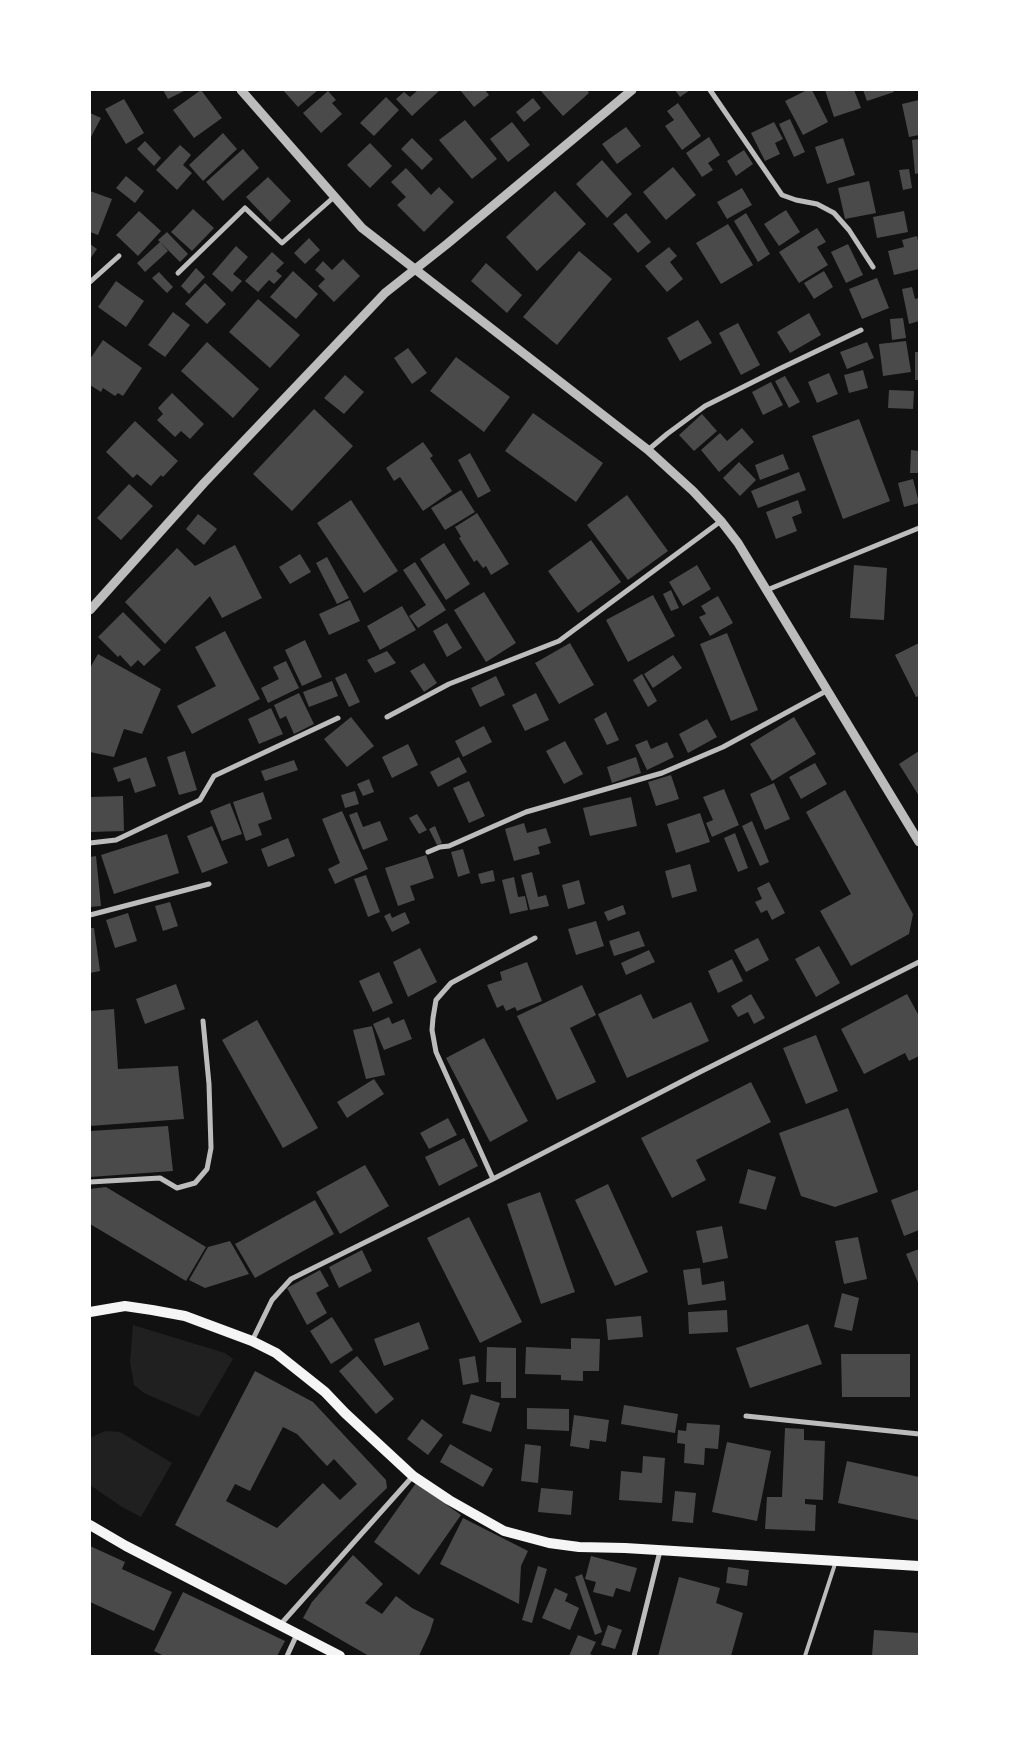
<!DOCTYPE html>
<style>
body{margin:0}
#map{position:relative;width:1009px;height:1746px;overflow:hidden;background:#111;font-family:Inter,sans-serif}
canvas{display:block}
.frame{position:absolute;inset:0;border:91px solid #fff;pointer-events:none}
</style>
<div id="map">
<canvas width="1009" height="1746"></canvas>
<div class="frame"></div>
</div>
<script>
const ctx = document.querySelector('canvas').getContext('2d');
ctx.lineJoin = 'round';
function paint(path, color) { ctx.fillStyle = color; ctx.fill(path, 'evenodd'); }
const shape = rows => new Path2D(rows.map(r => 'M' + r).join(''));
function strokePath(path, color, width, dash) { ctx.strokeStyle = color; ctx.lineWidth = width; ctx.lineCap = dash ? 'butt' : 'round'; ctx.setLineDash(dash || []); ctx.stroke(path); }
paint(shape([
 [133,1325,225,1353,233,1359,199,1417,144,1393,134,1385,130,1362],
 [105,1431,120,1432,172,1463,141,1517,122,1507,90,1485,90,1438]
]), '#202020');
paint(shape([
 [163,90,186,90,168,99],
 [201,90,222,118,194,138,173,110],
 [283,90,318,90,298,107],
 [418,90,440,90,412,116,396,99,404,92,410,97],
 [460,90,485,90,489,95,474,107],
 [540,90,587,90,589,93,563,116],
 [675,90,690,90,680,97],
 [807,90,812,90,828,122,803,135,785,101],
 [825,90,854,90,861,108,834,117],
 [863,90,893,90,894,92,867,101],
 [328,91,336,100,332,103,342,114,321,133,303,113],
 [386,97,399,110,374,136,360,123],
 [533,98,541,108,524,122,516,112],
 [124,99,144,133,126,144,105,109],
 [919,100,919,135,909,137,902,104],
 [678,103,701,136,682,150,665,126,674,120,667,111],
 [90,113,101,118,91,137,90,137],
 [790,119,805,152,794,157,779,124],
 [465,120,497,159,472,179,439,140],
 [512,122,530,145,508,162,490,139],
 [774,122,783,139,775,143,780,154,765,161,751,133],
 [626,127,641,146,617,164,602,144],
 [223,133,237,149,203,181,189,165],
 [709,137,720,155,708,163,713,170,702,177,686,153],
 [412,138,433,159,422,170,401,149],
 [843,138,855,175,827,184,815,147],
 [919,139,919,173,915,174,912,140],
 [145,141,161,158,154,166,137,149],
 [370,143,392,166,370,188,347,165],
 [180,145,191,155,183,165,192,173,177,190,156,170],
 [243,149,259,168,223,201,206,182],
 [744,150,753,164,736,176,727,161],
 [602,160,632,194,607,218,576,184],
 [673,167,696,195,666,220,643,192],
 [406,168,431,195,439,187,454,202,424,232,397,205,406,197,391,182],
 [909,169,912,188,903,190,899,170],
 [126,176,144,191,135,203,116,188],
 [268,177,291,201,270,222,246,197],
 [869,181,876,213,845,219,838,188],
 [742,188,752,205,727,219,717,202],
 [90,191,112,199,98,235,90,232],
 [555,191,586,224,537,271,506,237],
 [193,209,214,228,192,251,171,232],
 [786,210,800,232,779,246,764,224],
 [139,211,161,231,138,256,116,235],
 [904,211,908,232,877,238,873,217],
 [626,213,651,242,638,253,613,224],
 [746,213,770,254,758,262,734,221],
 [728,224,753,265,721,284,696,243],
 [817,228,826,242,817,247,828,265,799,283,779,252],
 [167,232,188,254,180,262,158,240],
 [917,236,919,246,919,269,894,275,888,251,904,247,902,240],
 [309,238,320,250,305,264,294,253],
 [160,242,168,251,145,272,137,263],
 [90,244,97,249,90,259],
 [848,244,863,275,846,283,831,252],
 [236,246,248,257,233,274,242,281,232,292,212,274],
 [669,247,677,256,670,262,683,279,667,292,645,266],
 [579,251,612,279,557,345,523,317],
 [272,252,284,263,276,271,282,276,274,284,269,280,258,292,245,281],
 [343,259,360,276,334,302,318,286,325,279,315,270,323,261,332,270],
 [486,263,522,295,507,313,471,281],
 [196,268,205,277,189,294,181,286],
 [293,271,318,294,296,319,270,297],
 [824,271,833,287,814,299,804,283],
 [159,272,173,287,167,293,152,278],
 [877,278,889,308,862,319,849,289],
 [116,281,144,301,126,327,98,307],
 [205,283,226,304,207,324,185,304],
 [912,287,915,299,919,298,919,321,909,324,902,289],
 [258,299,300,335,270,368,229,332],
 [173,312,190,325,165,357,148,345],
 [809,313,821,335,790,353,777,332],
 [903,318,906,338,892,340,890,319],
 [698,320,712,343,680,361,667,338],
 [738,323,760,365,741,375,719,333],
 [103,340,142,368,123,396,118,393,115,396,103,388,101,392,90,385,90,359],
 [906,341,911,372,883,376,879,344],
 [207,342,259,389,233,418,181,371],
 [867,342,874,358,847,369,840,352],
 [408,348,427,373,412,384,394,358],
 [915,352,919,352,919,380,915,380],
 [456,357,510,397,484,432,430,391],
 [863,370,868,388,849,393,844,375],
 [829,373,838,394,817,403,808,382],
 [345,375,364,392,344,414,324,398],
 [785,376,800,402,789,408,775,381],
 [771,382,783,405,763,415,752,392],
 [889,390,914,391,913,409,888,408],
 [172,393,204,424,190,439,181,431,175,437,157,420,163,414,158,408],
 [314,409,353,446,292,511,253,474],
 [533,413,603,463,576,502,505,451],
 [702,414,717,431,694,451,679,435],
 [859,419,890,501,843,519,812,436],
 [135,421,178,461,163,477,161,475,151,486,137,474,133,478,106,452],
 [742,428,754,442,719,472,701,450,720,433,727,441],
 [423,442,433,456,430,458,452,491,423,511,400,477,394,481,386,468],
 [911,450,919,451,919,473,910,473],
 [470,453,491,491,478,498,458,460],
 [783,454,789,469,760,480,755,465],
 [739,462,756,480,740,496,723,478],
 [799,472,806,490,758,508,751,491],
 [913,479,919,503,904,507,898,483],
 [129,484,153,506,121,540,97,518],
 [461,490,475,512,445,530,431,508],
 [627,495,668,551,628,580,587,525],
 [351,500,398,571,364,593,317,523],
 [798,500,802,513,792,517,797,531,776,539,766,512],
 [477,513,509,564,491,575,486,566,483,568,477,560,474,562,459,538,461,537,455,527],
 [198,514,217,529,204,545,186,529],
 [591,540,621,582,578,613,548,571],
 [444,543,470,584,446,600,420,559],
 [235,545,262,598,222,618,210,596,165,644,125,602,177,548,195,566],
 [300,554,311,572,290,584,279,567],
 [327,557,349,598,337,604,316,563],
 [415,562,446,610,418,628,409,616,426,605,403,570],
 [697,565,711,589,683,606,669,582],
 [854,565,887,568,884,620,850,618],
 [671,590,679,608,671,611,663,594],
 [484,592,516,643,486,662,454,610],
 [653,595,675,636,628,662,606,620],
 [718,596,733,623,710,636,699,617,706,614,701,606],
 [350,600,360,621,329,635,319,614],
 [402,606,416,630,380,650,367,626],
 [123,612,161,650,144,666,138,660,131,667,120,655,118,657,98,637],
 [447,623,462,648,447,657,433,631],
 [225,631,260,699,192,734,177,706,216,686,195,647],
 [727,633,758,710,731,721,700,644],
 [305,640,322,677,302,686,285,650],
 [570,643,594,685,559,704,535,663],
 [919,643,919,696,916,697,895,655],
 [387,651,396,663,375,673,367,660],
 [98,654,161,689,142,734,124,729,114,757,90,752,90,668],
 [673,655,682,668,653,688,644,674],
 [286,661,299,688,268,703,261,688,279,679,273,667],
 [424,663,437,683,424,692,410,671],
 [346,673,360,702,349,707,335,678],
 [642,674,657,701,648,707,633,680],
 [496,676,505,695,480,707,471,688],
 [332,681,338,696,309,707,303,692],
 [299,693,314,724,294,734,286,716,280,719,274,705],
 [536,693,549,720,525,731,512,705],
 [271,708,283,734,259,744,248,719],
 [606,712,619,740,607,745,594,719],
 [351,717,374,746,347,767,324,739],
 [794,717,816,754,772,781,750,744],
 [707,719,717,737,688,753,679,734],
 [484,726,492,742,463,757,455,741],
 [647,740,651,749,667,742,674,757,647,770,635,745],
 [565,741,583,774,564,784,546,751],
 [408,744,418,765,392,778,382,757],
 [185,751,197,790,179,795,167,757],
 [919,751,919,796,899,764],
 [146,757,156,786,135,793,130,778,118,782,113,768],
 [459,757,467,772,438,787,430,772],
 [636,757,641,773,612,783,607,767],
 [294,760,298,770,265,781,261,771],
 [815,763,827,784,801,799,789,777],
 [671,775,679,799,656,806,648,782],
 [369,779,374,792,363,796,357,784],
 [469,781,485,816,469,823,453,788],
 [774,783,790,819,765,830,750,794],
 [724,789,739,825,712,837,706,823,713,820,703,797],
 [845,790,913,914,909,934,851,966,820,911,851,894,806,812],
 [355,791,359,804,345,808,341,795],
 [263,792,272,819,258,824,262,835,246,841,233,802],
 [123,796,124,831,90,832,90,797],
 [631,797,637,826,590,836,583,808],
 [230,803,242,834,222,841,210,811],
 [342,811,368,869,335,884,328,869,340,863,322,819],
 [357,812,363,827,380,821,388,840,363,850,349,815],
 [700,813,710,842,676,853,667,824],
 [417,814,427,830,419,834,409,818],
 [752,821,769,862,760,866,742,826],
 [524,823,527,833,546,828,551,843,538,847,540,854,514,861,505,829],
 [212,826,228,863,202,873,187,836],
 [435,826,442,843,437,845,429,829],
 [735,833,748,868,738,872,724,838],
 [167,834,179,873,114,894,101,855],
 [288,838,295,856,268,867,261,849],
 [463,849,470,873,458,877,451,852],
 [426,855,434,878,410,886,415,900,398,906,385,868],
 [96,856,101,906,90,907,90,857],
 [690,864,697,891,672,898,665,871],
 [493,870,495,881,481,884,478,874],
 [532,872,538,897,546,895,549,906,530,910,521,875],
 [366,875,380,912,368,917,354,879],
 [514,877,518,897,525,896,528,910,510,914,502,880],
 [579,880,585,904,568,909,562,885],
 [769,882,785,913,772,920,767,910,761,913,755,902,762,899,757,888],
 [170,902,178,926,163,931,155,906],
 [623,905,626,914,608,921,604,912],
 [405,912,410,923,392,932,384,916,390,913,392,918],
 [128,913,137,941,115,948,106,920],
 [596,921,604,946,576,955,568,929],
 [90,928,94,928,100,971,90,973],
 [639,931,645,946,614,956,609,941],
 [758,938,769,960,746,972,734,950],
 [819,946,840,983,816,997,795,959],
 [420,948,437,982,408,997,393,962],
 [649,950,655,962,626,975,621,963],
 [732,959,743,981,718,993,708,971],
 [527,962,542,1001,517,1011,515,1007,506,1011,503,1005,497,1008,487,985,502,980,500,972],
 [379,972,393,1003,373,1012,359,981],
 [176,984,185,1009,145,1024,136,999],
 [582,985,596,1015,570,1028,596,1082,557,1100,517,1016],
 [641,994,653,1019,691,1002,709,1041,627,1078,598,1014],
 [751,994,765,1018,754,1024,748,1012,738,1017,731,1006],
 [907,994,919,1016,919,1056,909,1061,905,1053,864,1074,841,1029],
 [114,1009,118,1069,178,1066,184,1119,90,1126,90,1011],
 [389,1017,392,1024,404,1019,412,1039,384,1050,373,1024],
 [257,1020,318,1128,283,1148,222,1040],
 [372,1026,385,1075,366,1079,353,1030],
 [816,1035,838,1091,806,1104,783,1048],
 [484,1038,528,1121,490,1142,446,1058],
 [374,1079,384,1094,347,1118,337,1102],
 [751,1082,771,1122,696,1160,706,1180,672,1198,641,1138],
 [848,1108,878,1192,835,1207,801,1196,779,1133],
 [448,1118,457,1135,429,1149,420,1133],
 [168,1126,173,1171,90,1177,90,1131],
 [464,1138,478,1166,439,1186,425,1157],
 [365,1165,389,1206,340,1234,316,1192],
 [748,1169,776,1177,766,1210,739,1203],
 [608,1184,648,1272,615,1286,575,1200],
 [106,1187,206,1247,186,1281,90,1224,90,1189],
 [918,1190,919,1230,904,1236,891,1200],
 [540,1192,575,1292,541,1304,507,1204],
 [315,1200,334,1234,255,1278,235,1244],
 [469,1217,522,1322,480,1343,427,1238],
 [722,1226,728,1258,703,1263,696,1231],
 [858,1237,867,1279,844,1284,835,1241],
 [230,1241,249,1274,205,1288,189,1280,208,1247],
 [919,1249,919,1285,906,1254],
 [362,1250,372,1271,339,1288,329,1267],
 [700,1268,702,1285,724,1281,726,1300,688,1305,683,1270],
 [320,1270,329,1286,316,1293,327,1313,307,1325,287,1288],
 [842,1293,859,1298,852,1331,834,1327],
 [727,1310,728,1332,689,1334,688,1312],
 [641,1316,643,1337,608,1340,606,1319],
 [332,1317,353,1350,331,1364,310,1331],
 [419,1322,429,1349,384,1366,374,1339],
 [808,1324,822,1364,750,1388,736,1348],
 [571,1338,600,1339,599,1371,583,1371,583,1381,561,1380,561,1375,525,1374,526,1347,571,1349],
 [487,1347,516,1348,516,1398,501,1398,501,1382,486,1382],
 [841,1354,910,1354,910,1397,842,1397],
 [357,1356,394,1399,376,1414,339,1371],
 [475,1356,479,1382,463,1385,459,1359],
 [255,1371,313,1402,386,1480,387,1488,286,1585,175,1525],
 [283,1427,297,1434,327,1466,334,1459,357,1484,340,1500,323,1483,277,1528,226,1501,235,1484,250,1491],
 [471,1394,500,1403,491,1432,462,1423],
 [624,1405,678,1414,675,1433,621,1424],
 [527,1408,569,1409,569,1431,527,1429],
 [574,1415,609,1420,606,1442,590,1440,589,1449,570,1446],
 [422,1419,443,1435,428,1455,407,1439],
 [687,1423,720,1425,718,1449,705,1448,704,1465,684,1463,685,1444,677,1443,678,1430,686,1431],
 [785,1428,804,1429,804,1440,825,1441,823,1500,805,1499,805,1504,816,1505,815,1531,765,1529,767,1497,782,1497],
 [727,1442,771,1451,757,1521,712,1512],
 [450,1444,493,1469,483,1487,440,1462],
 [525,1444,541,1446,538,1483,521,1481],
 [643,1456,665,1458,662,1503,619,1500,621,1471,642,1473],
 [847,1461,919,1477,918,1520,838,1503],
 [416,1483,461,1515,419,1575,374,1542],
 [541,1488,573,1491,571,1515,538,1512],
 [675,1491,696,1493,693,1523,672,1521],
 [463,1518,528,1551,521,1566,519,1604,440,1564],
 [90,1546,125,1562,122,1569,172,1592,154,1631,90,1602],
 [353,1555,383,1584,365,1603,382,1614,396,1596,412,1608,434,1619,430,1632,419,1656,369,1656,303,1618,312,1602],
 [591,1556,637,1568,630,1592,616,1588,613,1597,593,1592,596,1582,585,1579],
 [538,1566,547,1569,532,1623,522,1620],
 [728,1567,749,1570,747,1586,726,1583],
 [582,1574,602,1632,595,1635,575,1577],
 [679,1577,720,1588,716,1603,743,1613,731,1656,658,1656],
 [555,1588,568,1594,565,1601,579,1608,570,1630,542,1618],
 [183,1592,285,1641,277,1656,164,1656,154,1651],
 [608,1625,622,1630,615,1649,601,1645],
 [874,1630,919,1633,919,1656,872,1656],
 [578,1635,596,1642,590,1654,594,1656,569,1656]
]), '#4a4a4a');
strokePath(shape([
 [805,1656,836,1561]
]), '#bcbcbc', 4);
strokePath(shape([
 [710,90,782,195,796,200,817,204,834,213,849,230,873,267],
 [178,273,245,208,282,243,334,197],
 [90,282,119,256],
 [648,450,667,434,705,406,779,369,861,330],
 [767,590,919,528],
 [387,717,449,684,559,641,721,521],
 [90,843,116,840,200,800,214,776,338,718],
 [428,852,440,847,449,846,526,812,662,773,723,747,828,690],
 [90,915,209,884],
 [493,1179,436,1052,432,1030,433,1018,436,1000,451,983,535,938],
 [90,1182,160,1178,177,1188,195,1183,207,1169,211,1148,209,1084,203,1021],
 [252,1341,272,1300,291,1279,493,1179,698,1073,919,962],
 [746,1416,919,1434],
 [280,1625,413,1476],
 [287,1656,297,1634],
 [634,1656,660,1551]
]), '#bcbcbc', 5);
strokePath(shape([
 [241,90,362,228,648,450,693,491,721,521,738,543,919,842],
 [90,610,204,483,385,293,447,244,632,90]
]), '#bcbcbc', 9);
strokePath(shape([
 [90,1312,125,1306,152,1310,185,1316,252,1341,276,1353,325,1392,345,1413,413,1476,449,1500,504,1531,549,1543,579,1547,625,1548,919,1566],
 [90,1525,126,1546,340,1656]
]), '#f5f5f5', 10);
</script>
